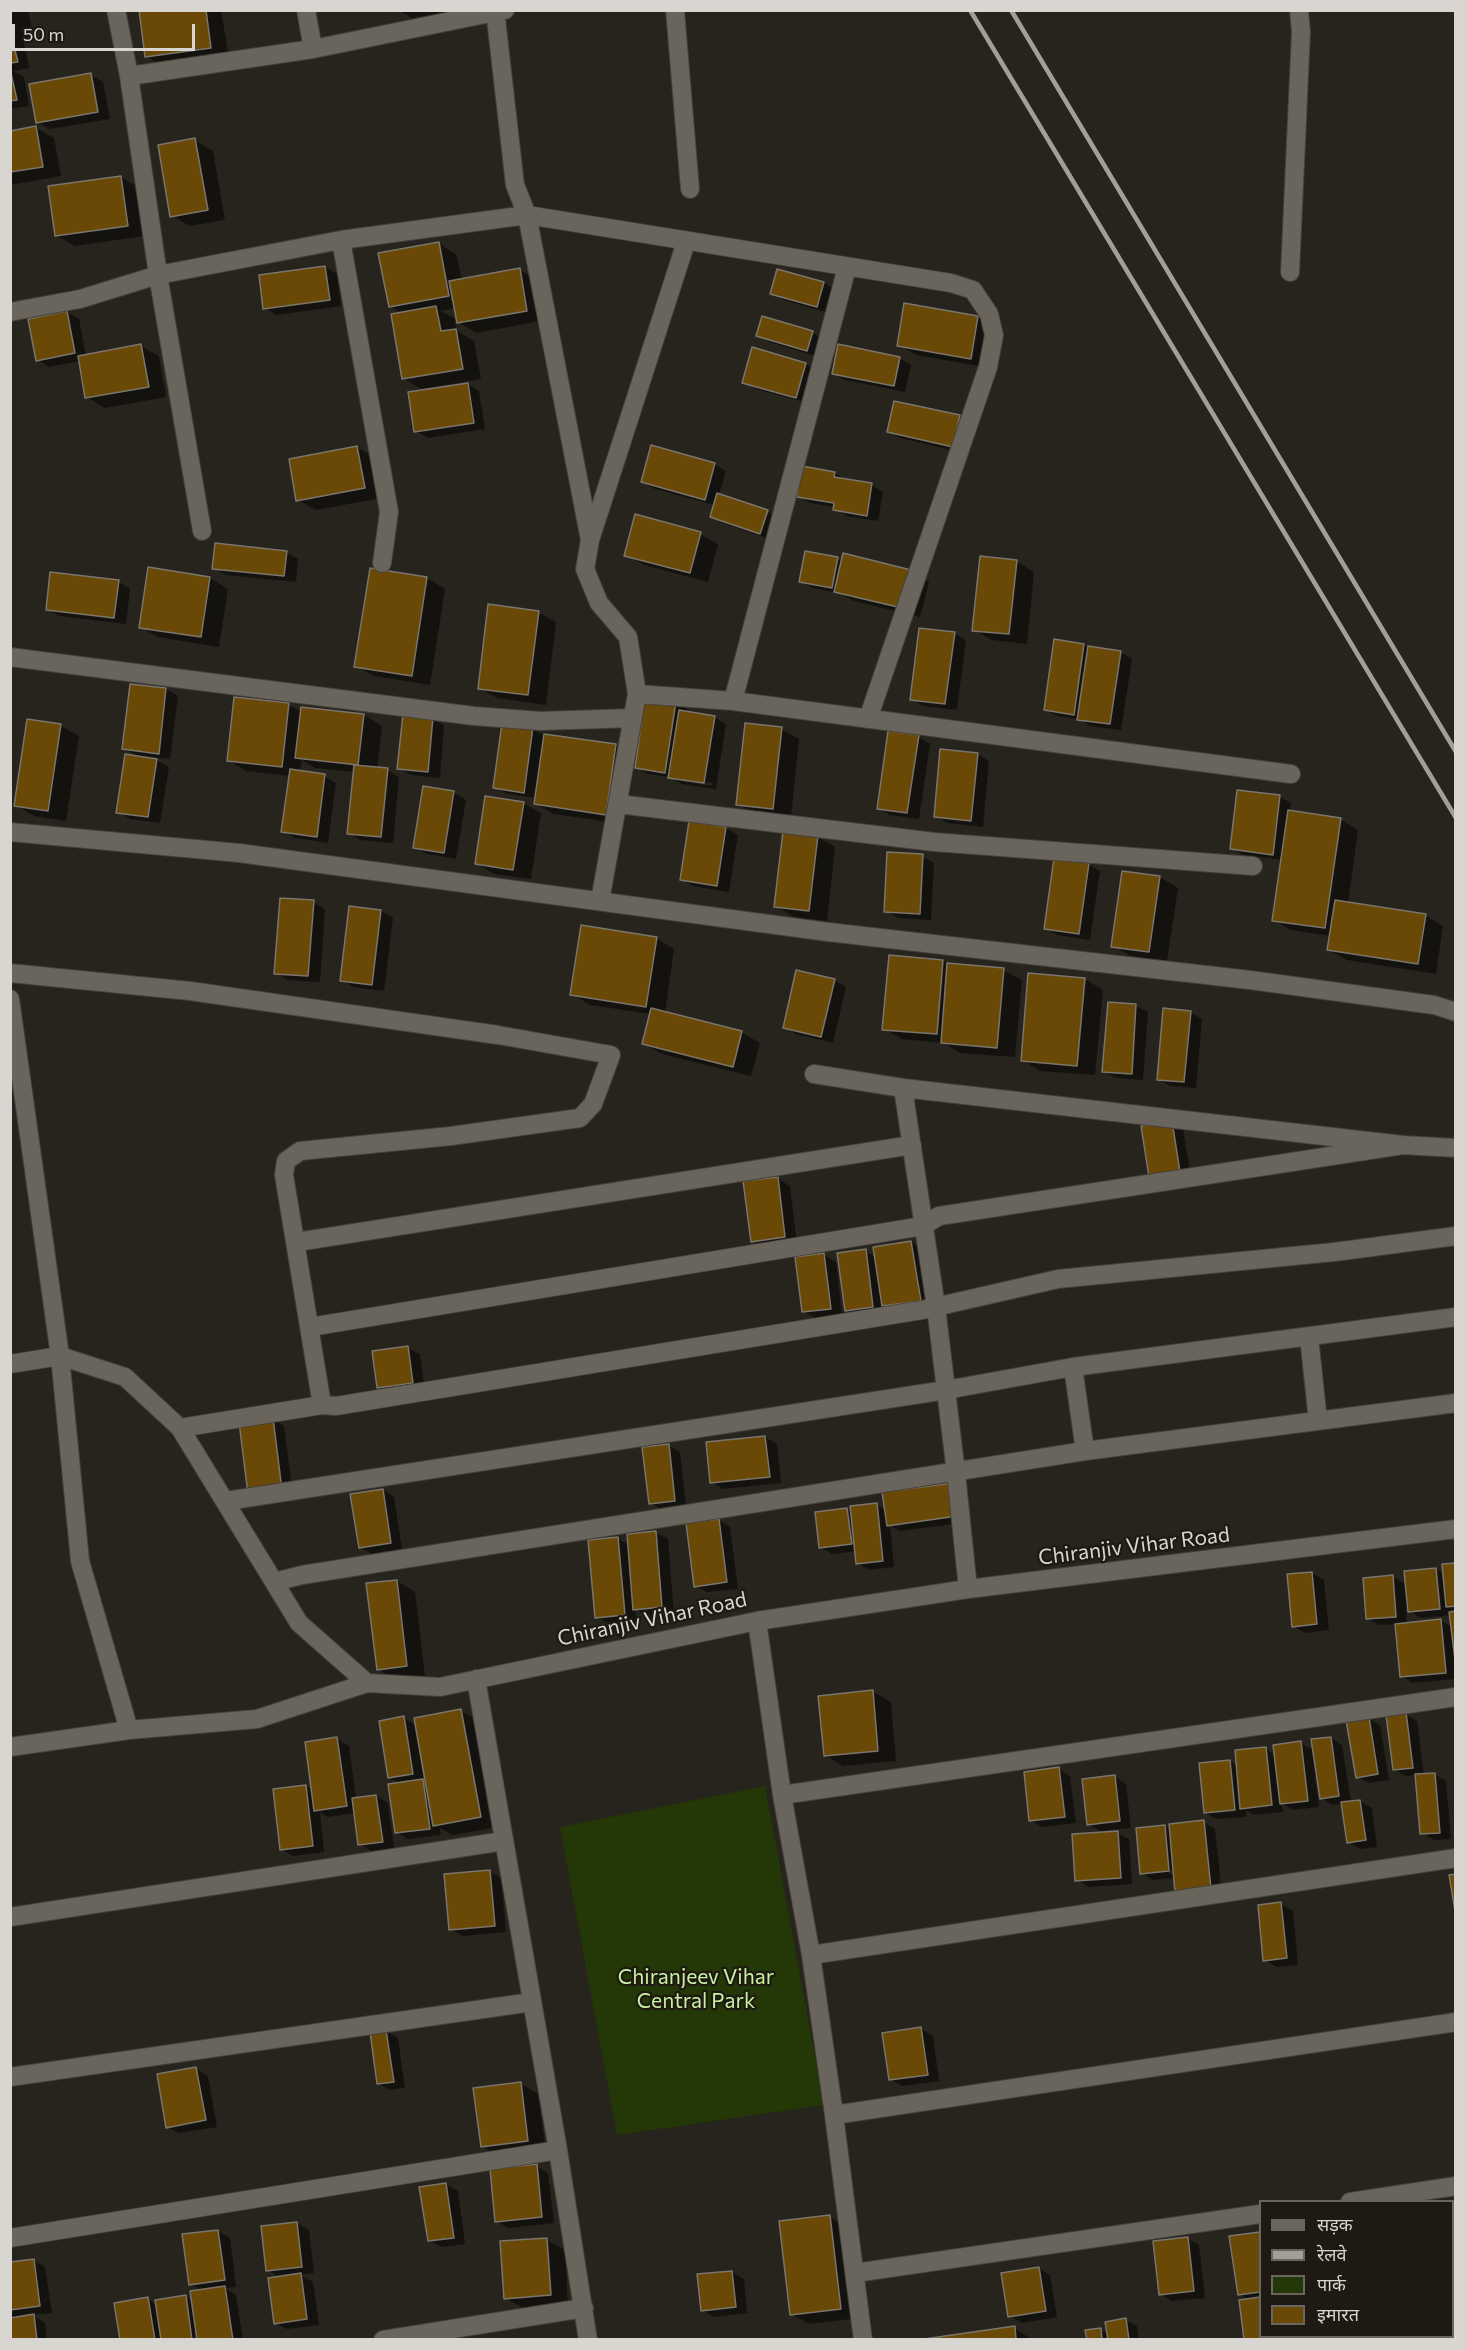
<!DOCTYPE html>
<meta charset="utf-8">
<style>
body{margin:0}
#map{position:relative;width:1466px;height:2350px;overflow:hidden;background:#27231d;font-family:Commissioner,"Noto Sans Devanagari",sans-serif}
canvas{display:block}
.frame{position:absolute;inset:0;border:12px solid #d9d6d2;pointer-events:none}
.legend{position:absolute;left:1259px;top:2200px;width:195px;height:138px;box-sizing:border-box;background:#1e1a13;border:2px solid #69655f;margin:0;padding:8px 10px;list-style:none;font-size:18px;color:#d9d6d2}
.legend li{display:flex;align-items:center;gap:12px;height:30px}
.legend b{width:30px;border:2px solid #69655f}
.scale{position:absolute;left:12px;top:24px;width:183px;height:27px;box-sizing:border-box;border:3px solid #d9d6d2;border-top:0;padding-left:8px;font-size:18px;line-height:21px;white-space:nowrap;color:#d9d6d2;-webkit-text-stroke:4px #1e1a13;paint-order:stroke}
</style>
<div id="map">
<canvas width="1466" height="2350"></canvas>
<div class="frame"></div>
<ul class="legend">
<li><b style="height:8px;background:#69645c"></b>सड़क</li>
<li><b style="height:8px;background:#a29f9a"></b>रेलवे</li>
<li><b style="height:16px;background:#233806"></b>पार्क</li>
<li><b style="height:16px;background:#694905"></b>इमारत</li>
</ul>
<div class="scale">50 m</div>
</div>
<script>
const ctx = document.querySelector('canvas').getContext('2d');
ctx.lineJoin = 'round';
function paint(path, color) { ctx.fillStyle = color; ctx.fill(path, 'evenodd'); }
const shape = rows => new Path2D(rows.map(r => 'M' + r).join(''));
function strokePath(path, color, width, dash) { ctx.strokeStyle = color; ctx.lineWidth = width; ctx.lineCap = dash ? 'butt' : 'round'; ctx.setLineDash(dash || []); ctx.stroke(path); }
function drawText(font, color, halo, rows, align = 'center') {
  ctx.font = font + ' Commissioner,sans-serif'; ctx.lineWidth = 4.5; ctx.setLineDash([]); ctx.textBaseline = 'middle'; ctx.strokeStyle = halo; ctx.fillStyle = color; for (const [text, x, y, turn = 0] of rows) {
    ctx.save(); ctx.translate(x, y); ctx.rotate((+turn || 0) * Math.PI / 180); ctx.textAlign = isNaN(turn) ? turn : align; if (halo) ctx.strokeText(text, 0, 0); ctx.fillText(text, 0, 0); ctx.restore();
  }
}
paint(shape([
 [765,1786,824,2105,617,2135,560,1827]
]), '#233806');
paint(shape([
 [10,10,28,10,33,36,23,38,29,68,13,71,24,77,29,106,10,109],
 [140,10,221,10,229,58,164,67,146,56],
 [398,10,481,10,412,18],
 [91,75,103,82,110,119,49,129,37,122],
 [36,128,54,138,61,176,10,185,10,132],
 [195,140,213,151,225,220,190,226,172,216],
 [121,177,139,188,145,236,75,246,57,236],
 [438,243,456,254,462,280,520,270,538,280,545,320,477,333,458,322,456,308,441,311,454,318,457,331,474,341,481,379,421,389,403,378,403,314,390,306],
 [325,267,337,274,341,306,276,315,265,308],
 [778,270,824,283,836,290,829,313,783,300,772,293],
 [905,305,978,318,996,328,989,368,917,355,898,345],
 [67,312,79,319,86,356,141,346,159,356,166,397,105,408,87,397,80,361,49,367,38,360],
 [812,333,824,339,819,357,769,342,758,335],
 [899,358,911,365,905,392,845,380,833,373],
 [806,364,817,371,808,403,756,389,744,382],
 [468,384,479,391,485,429,428,438,416,431],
 [959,417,971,424,964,453,900,438,889,432],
 [357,447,375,458,382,498,316,510,298,500],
 [714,464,726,471,719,495,767,511,779,518,772,540,723,523,711,516,715,505,655,489,643,482],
 [804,468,835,473,847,480,872,485,883,492,878,521,846,516,835,507,810,503,798,496],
 [700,534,718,544,708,582,644,565,626,555],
 [286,552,298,559,296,582,226,575,214,568],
 [837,558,842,562,911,571,929,582,920,617,854,601,839,593,813,588,801,582],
 [1016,561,1034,572,1027,644,992,640,974,630],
 [149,569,210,578,228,589,219,647,158,637,140,627],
 [371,569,427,578,445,589,430,685,374,676,356,666],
 [119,582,130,589,126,624,59,616,47,609],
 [538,612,556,622,546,705,497,698,479,688],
 [954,633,966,640,957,710,923,706,912,699],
 [1084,645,1089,648,1120,652,1132,659,1121,730,1090,726,1079,719,1057,716,1045,709],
 [132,685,166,689,178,696,170,759,151,757,169,767,160,823,130,819,118,812,140,758,124,748],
 [675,702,687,709,687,713,714,717,726,724,716,789,682,784,670,777,648,774,636,767],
 [681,778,712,783,711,786,681,781],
 [289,705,302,712,364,715,382,726,377,769,388,770,399,777,393,843,360,840,349,833,355,772,315,768,302,760,300,772,324,776,336,783,328,843,295,838,283,831,290,776,246,771,228,760],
 [433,718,444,725,440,778,411,775,399,769],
 [61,726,79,736,66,821,34,816,16,805],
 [533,729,545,736,616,746,634,756,624,824,553,814,535,803,536,798,507,794,495,787],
 [781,729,799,739,791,818,756,815,738,804],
 [918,737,930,744,919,819,890,815,879,808],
 [977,754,989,761,983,827,947,823,935,816],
 [425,788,454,793,466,800,456,859,427,854,415,847],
 [1280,797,1291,803,1290,812,1340,819,1358,830,1348,904,1425,915,1443,926,1436,974,1347,960,1329,950,1331,936,1291,930,1273,920,1282,860,1244,855,1232,849],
 [523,803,541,813,531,879,494,874,476,863],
 [726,828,738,835,729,892,693,886,681,879],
 [817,837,835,847,827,921,794,917,776,906],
 [922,856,934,863,931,920,898,918,886,911],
 [1088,864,1100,871,1090,940,1057,935,1045,928],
 [1160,877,1178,888,1167,961,1131,956,1113,946],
 [313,902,325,909,320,982,288,980,276,973],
 [381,911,393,918,384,991,353,987,341,980],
 [656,938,674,949,665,1013,741,1032,760,1043,751,1076,662,1054,644,1044,651,1014,590,1005,572,994],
 [943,961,949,965,1003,970,1022,980,1015,1057,960,1053,944,1043,902,1039,884,1029],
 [1085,979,1103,990,1095,1075,1040,1071,1022,1060],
 [834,980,846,987,833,1043,796,1034,784,1027],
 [1136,1006,1148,1012,1143,1080,1116,1078,1104,1072],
 [1190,1012,1202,1019,1196,1088,1170,1086,1158,1079],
 [1171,1122,1183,1129,1192,1184,1164,1189],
 [778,1179,790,1186,797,1244,764,1248,752,1241],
 [911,1242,923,1249,932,1307,895,1312,884,1306,885,1313,858,1317,846,1310,865,1251,876,1257],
 [824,1255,836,1262,842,1315,815,1318,803,1311],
 [408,1348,420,1354,425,1389,390,1394,378,1387],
 [273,1419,284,1426,293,1496,261,1500],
 [765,1437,777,1444,781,1483,723,1489,712,1482],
 [668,1445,680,1452,686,1507,663,1510,651,1503],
 [383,1490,394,1497,402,1549,372,1554,360,1547],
 [884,1494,969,1522,900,1531,890,1526,894,1567,869,1570,857,1563,856,1551,832,1554,820,1547,847,1510,852,1512,877,1505,886,1510],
 [718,1520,730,1527,738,1589,707,1592,695,1586],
 [656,1533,668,1539,674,1614,647,1616,635,1609,637,1621,609,1624,597,1617,618,1539,629,1545],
 [1456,1564,1456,1611,1451,1609,1451,1613,1456,1613,1456,1679,1413,1683,1401,1676,1397,1624,1379,1625,1367,1618,1393,1577,1407,1585,1436,1569,1444,1574],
 [1406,1609,1421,1618,1451,1615,1452,1627,1441,1621,1407,1624],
 [1312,1573,1324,1580,1329,1630,1305,1633,1293,1626],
 [397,1581,415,1592,425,1676,396,1680,378,1669],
 [873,1692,891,1702,896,1761,843,1766,825,1755],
 [461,1711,479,1721,498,1827,453,1835,440,1828,441,1835,408,1839,396,1832,400,1784,389,1777,404,1718,417,1726],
 [1405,1714,1417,1721,1424,1775,1434,1774,1446,1781,1451,1839,1434,1840,1422,1833,1416,1775,1406,1776,1395,1770],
 [1368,1718,1380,1725,1389,1780,1369,1783,1357,1777],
 [1331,1738,1342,1745,1351,1802,1360,1801,1372,1808,1377,1847,1360,1849,1348,1842,1343,1804,1333,1805,1321,1798,1318,1777,1315,1777,1319,1807,1293,1810,1282,1804,1283,1812,1254,1815,1246,1810,1246,1817,1217,1819,1205,1813,1230,1761,1238,1766,1265,1749,1275,1754,1300,1743,1315,1751],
 [337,1739,349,1746,356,1799,376,1796,388,1803,394,1848,371,1851,360,1844,355,1813,327,1817,320,1812,324,1852,293,1856,281,1849,306,1786,313,1790],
 [1058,1769,1070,1776,1076,1823,1042,1827,1030,1820],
 [1115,1777,1126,1784,1131,1828,1100,1831,1088,1824],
 [1203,1822,1215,1829,1222,1895,1175,1878,1153,1880,1142,1873,1165,1826,1171,1830],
 [1164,1866,1175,1872,1175,1876,1162,1869],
 [1117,1833,1129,1839,1132,1884,1089,1887,1077,1880],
 [489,1871,501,1878,506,1932,463,1936,451,1929],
 [1281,1904,1293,1911,1298,1965,1277,1967,1265,1960],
 [921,2029,933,2036,939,2081,902,2086,890,2079],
 [386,2031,398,2038,405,2088,390,2090,378,2083],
 [196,2069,208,2076,217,2127,179,2133,167,2127],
 [520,2083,538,2094,546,2151,500,2157,482,2146],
 [536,2166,548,2173,554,2223,508,2228,496,2221],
 [446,2184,458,2191,465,2244,441,2247,429,2240],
 [830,2217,848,2227,859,2318,809,2324,791,2314],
 [297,2223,309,2230,314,2273,301,2275,313,2282,319,2325,287,2329,275,2323,280,2278,268,2270],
 [218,2231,230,2238,236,2287,225,2288,236,2295,243,2340,122,2340,148,2299,157,2305,186,2297,193,2301,202,2291,190,2284],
 [1260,2233,1260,2336,1289,2336,1289,2340,1246,2340,1249,2300,1239,2294,1231,2238],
 [546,2239,565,2250,568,2305,523,2308,505,2298],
 [1188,2239,1199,2245,1205,2298,1172,2301,1160,2294],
 [33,2260,45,2267,52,2313,32,2315,45,2323,47,2340,10,2340,10,2263],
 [1038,2268,1050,2275,1057,2317,1022,2323,1010,2316],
 [732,2272,744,2279,747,2313,714,2317,702,2310],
 [1125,2320,1137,2326,1139,2340,1088,2340,1100,2330,1109,2334],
 [1014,2328,1033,2340,932,2340]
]), '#0007');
const building = shape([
 [139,10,206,10,211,48,145,57,139,10],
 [10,31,18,62,10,63,10,31],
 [10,69,17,100,10,101,10,69],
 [91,73,98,112,36,123,29,84,91,73],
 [36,126,43,167,10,172,10,131,36,126],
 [195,138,208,210,170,217,158,145,195,138],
 [121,176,128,226,55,236,48,186,121,176],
 [439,242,449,296,389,307,378,253,439,242],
 [325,266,330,300,263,309,259,275,325,266],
 [520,268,527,311,457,323,449,281,520,268],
 [777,269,824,282,817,307,770,294,777,269],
 [904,303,978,316,971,359,897,346,904,303],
 [436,306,441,331,456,329,463,369,402,379,391,314,436,306],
 [67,311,75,353,36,361,28,319,67,311],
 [762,316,813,331,807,351,756,336,762,316],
 [141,344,149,387,85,398,78,356,141,344],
 [838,344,900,357,894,386,832,374,838,344],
 [752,347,806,363,796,398,742,383,752,347],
 [468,383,474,423,414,432,408,392,468,383],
 [894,401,960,415,953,447,887,432,894,401],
 [651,445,715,463,705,500,641,482,651,445],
 [357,446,365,488,296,501,289,459,357,446],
 [802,466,835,472,834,477,872,483,867,516,833,510,834,503,797,497,802,466],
 [717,493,768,510,760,534,710,517,717,493],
 [635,514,701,532,690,573,624,556,635,514],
 [215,543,287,551,284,576,212,569,215,543],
 [805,551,838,557,832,588,799,582,805,551],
 [843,553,911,570,902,608,834,592,843,553],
 [980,556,1017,560,1009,634,972,631,980,556],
 [148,567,210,577,201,637,139,628,148,567],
 [370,568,427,577,412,676,354,667,370,568],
 [50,572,119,580,114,618,46,610,50,572],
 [488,604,539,611,528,695,478,689,488,604],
 [919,628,955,632,945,704,910,700,919,628],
 [1054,639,1084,644,1074,715,1044,710,1054,639],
 [1088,646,1121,651,1110,724,1077,720,1088,646],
 [130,684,166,688,159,754,122,749,130,684],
 [645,696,676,701,665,773,635,768,645,696],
 [234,697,289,703,282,767,227,761,234,697],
 [301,707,364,714,358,765,295,758,301,707],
 [679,710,715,716,704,783,668,778,679,710],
 [403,714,433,717,428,772,397,769,403,714],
 [27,719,61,724,48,811,14,806,27,719],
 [502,723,533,727,524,793,493,788,502,723],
 [745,723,782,727,773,809,736,805,745,723],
 [888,731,919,735,907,813,877,809,888,731],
 [544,734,616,744,606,815,534,804,544,734],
 [940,749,978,753,971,821,934,817,940,749],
 [125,754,157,759,148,817,116,813,125,754],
 [354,765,388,768,381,837,347,834,354,765],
 [290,769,325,774,317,837,281,832,290,769],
 [423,786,454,791,444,853,413,848,423,786],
 [1237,790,1280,795,1273,855,1230,849,1237,790],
 [485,796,524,802,513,870,475,864,485,796],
 [1288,810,1341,818,1325,928,1272,921,1288,810],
 [689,821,726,827,717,886,680,880,689,821],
 [783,831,818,835,809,911,774,907,783,831],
 [887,852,923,854,920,914,884,912,887,852],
 [1054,858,1089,863,1079,934,1044,929,1054,858],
 [1122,871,1160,876,1149,952,1111,947,1122,871],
 [280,898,314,900,308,976,274,974,280,898],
 [1335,900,1426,914,1418,964,1327,950,1335,900],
 [349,906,381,910,372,985,340,981,349,906],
 [581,925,657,937,646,1007,570,995,581,925],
 [889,955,943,960,937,1034,882,1030,889,955],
 [947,963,1004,968,997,1048,941,1043,947,963],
 [796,970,835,979,821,1037,783,1028,796,970],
 [1028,973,1085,978,1077,1066,1021,1061,1028,973],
 [1108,1002,1136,1004,1132,1074,1102,1072,1108,1002],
 [651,1008,742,1031,733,1067,642,1044,651,1008],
 [1163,1008,1191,1011,1184,1082,1157,1080,1163,1008],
 [1172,1121,1181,1178,1150,1183,1141,1126,1172,1121],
 [778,1177,785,1237,751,1242,743,1181,778,1177],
 [911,1241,921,1301,882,1306,873,1247,911,1241],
 [866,1249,873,1307,845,1311,837,1253,866,1249],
 [824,1253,831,1309,802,1312,795,1257,824,1253],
 [408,1346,413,1383,377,1388,372,1351,408,1346],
 [273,1418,282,1490,248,1494,239,1422,273,1418],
 [765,1436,770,1477,710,1483,706,1442,765,1436],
 [669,1444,675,1501,649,1504,642,1447,669,1444],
 [953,1483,957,1516,887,1526,882,1492,953,1483],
 [383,1489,391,1543,359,1548,350,1494,383,1489],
 [877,1503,883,1561,856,1564,850,1506,877,1503],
 [847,1508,852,1544,819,1548,815,1512,847,1508],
 [719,1519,727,1582,694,1587,686,1523,719,1519],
 [656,1531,662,1607,633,1610,627,1534,656,1531],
 [618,1537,625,1615,595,1618,588,1540,618,1537],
 [1456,1563,1456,1606,1446,1607,1442,1564,1456,1563],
 [1436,1568,1440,1609,1408,1612,1404,1571,1436,1568],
 [1312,1572,1317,1624,1292,1627,1287,1574,1312,1572],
 [1393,1575,1396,1617,1366,1619,1363,1578,1393,1575],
 [397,1580,407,1666,377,1670,366,1583,397,1580],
 [1456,1611,1456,1668,1449,1612,1456,1611],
 [1441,1619,1446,1673,1400,1677,1395,1624,1441,1619],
 [873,1690,878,1751,824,1756,818,1696,873,1690],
 [461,1709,481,1817,433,1826,414,1718,461,1709],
 [1406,1712,1413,1768,1393,1770,1386,1715,1406,1712],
 [404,1716,413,1774,388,1778,379,1721,404,1716],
 [1369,1717,1378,1774,1356,1778,1346,1720,1369,1717],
 [337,1737,347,1806,314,1811,305,1742,337,1737],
 [1331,1737,1339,1796,1320,1799,1311,1739,1331,1737],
 [1301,1741,1308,1801,1280,1804,1273,1745,1301,1741],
 [1266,1747,1272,1805,1240,1809,1235,1750,1266,1747],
 [1230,1760,1235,1810,1204,1813,1199,1763,1230,1760],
 [1059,1767,1065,1817,1029,1821,1024,1772,1059,1767],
 [1435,1773,1440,1833,1420,1834,1415,1774,1435,1773],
 [1115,1775,1120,1821,1087,1825,1082,1779,1115,1775],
 [423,1779,430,1829,395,1833,388,1784,423,1779],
 [306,1785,313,1846,280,1850,273,1789,306,1785],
 [376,1795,383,1842,358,1845,352,1798,376,1795],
 [1360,1800,1366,1840,1347,1843,1341,1802,1360,1800],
 [1204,1820,1211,1889,1175,1893,1169,1824,1204,1820],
 [1165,1825,1169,1871,1140,1874,1136,1828,1165,1825],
 [1118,1831,1121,1878,1075,1881,1072,1834,1118,1831],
 [490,1870,495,1926,449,1930,444,1874,490,1870],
 [1456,1874,1456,1917,1449,1875,1456,1874],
 [1281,1902,1287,1958,1263,1961,1258,1905,1281,1902],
 [921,2027,928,2075,889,2080,882,2033,921,2027],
 [386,2030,394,2082,377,2084,370,2032,386,2030],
 [196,2067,206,2120,166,2128,157,2074,196,2067],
 [521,2082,528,2141,481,2147,473,2088,521,2082],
 [537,2164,542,2217,495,2222,490,2169,537,2164],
 [446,2183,454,2238,428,2241,419,2187,446,2183],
 [830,2215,841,2309,790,2315,779,2221,830,2215],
 [297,2222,302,2267,266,2271,261,2226,297,2222],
 [218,2230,225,2280,189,2285,182,2234,218,2230],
 [1260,2232,1260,2292,1238,2295,1229,2236,1260,2232],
 [1188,2237,1194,2291,1159,2295,1153,2241,1188,2237],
 [547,2238,551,2295,504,2299,500,2241,547,2238],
 [34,2259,40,2306,10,2310,10,2262,34,2259],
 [1039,2267,1046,2311,1008,2317,1001,2273,1039,2267],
 [732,2271,736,2307,701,2311,697,2274,732,2271],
 [301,2273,307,2319,274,2324,268,2278,301,2273],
 [225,2286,233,2340,197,2340,190,2291,225,2286],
 [186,2295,192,2340,161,2340,155,2300,186,2295],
 [148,2297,155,2340,120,2340,114,2303,148,2297],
 [1260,2297,1260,2336,1278,2336,1279,2340,1244,2340,1239,2300,1260,2297],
 [34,2314,37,2340,10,2340,10,2318,34,2314],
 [1126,2318,1129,2340,1108,2340,1105,2322,1126,2318],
 [1015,2326,1016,2340,924,2340,924,2339,1015,2326],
 [1101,2328,1102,2340,1087,2340,1085,2330,1101,2328]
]);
paint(building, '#694905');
strokePath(building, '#7a756d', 1.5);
const street = shape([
 [116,10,129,76,158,275,202,531],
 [306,10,313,49],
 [675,10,690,189],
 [129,76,313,49,505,10],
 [341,240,389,512,382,563],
 [1290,272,1301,32,1299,10],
 [10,312,80,299,158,275,341,240,527,215,515,185,495,10],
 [590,540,527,215,951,283,973,290,989,314,994,335,988,367,868,719],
 [10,657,474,716,540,721,633,718],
 [637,694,733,701,1291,774],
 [733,701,847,267],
 [618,804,934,842,1253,866],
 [10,832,239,853,828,932,1250,980,1434,1005,1456,1012],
 [600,901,637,694,628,637,599,603,585,569,590,540,686,242],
 [10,973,190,991,498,1035,611,1055,593,1104,580,1118,451,1136,300,1151,286,1161,284,1175,322,1405],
 [10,999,60,1356,80,1561,129,1730],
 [814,1074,903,1088,1403,1145,1456,1148],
 [903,1088,936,1307,956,1473,968,1589],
 [297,1242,912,1145],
 [310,1327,923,1226,939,1216,1403,1145],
 [1309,1337,1318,1421],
 [10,1364,60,1356,125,1377,180,1428,299,1623,367,1683,440,1687,757,1621,968,1589,1456,1529],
 [1073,1367,1085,1451],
 [180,1428,322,1405,336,1406,922,1310,1058,1279,1334,1252,1456,1236],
 [226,1501,946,1390,1073,1367,1456,1317],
 [274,1582,302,1575,1085,1451,1456,1403],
 [757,1621,782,1795,811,1955,834,2115,863,2340],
 [476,1679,558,2150,588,2340],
 [10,1747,129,1730,257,1719,367,1683],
 [782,1795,1456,1697],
 [10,1917,504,1841],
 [811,1955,1456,1858],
 [10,2077,532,2002],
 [834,2115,1456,2022],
 [1350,2202,1456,2186],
 [10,2238,558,2150],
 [855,2273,1260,2214],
 [383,2340,584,2308]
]);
strokePath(street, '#44413c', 20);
strokePath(street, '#69645c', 18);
strokePath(shape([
 [970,10,1456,818],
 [1011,10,1456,752]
]), '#a29f9a', 4.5);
drawText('21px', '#d9d6d2', '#1e1a13', [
 ["Chiranjiv Vihar Road",1134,1546,-7],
 ["Chiranjiv Vihar Road",652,1619,-12]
]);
drawText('21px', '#c7f19e', '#1e1a13', [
 ["Chiranjeev Vihar",696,1977],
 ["Central Park",696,2001]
]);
</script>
